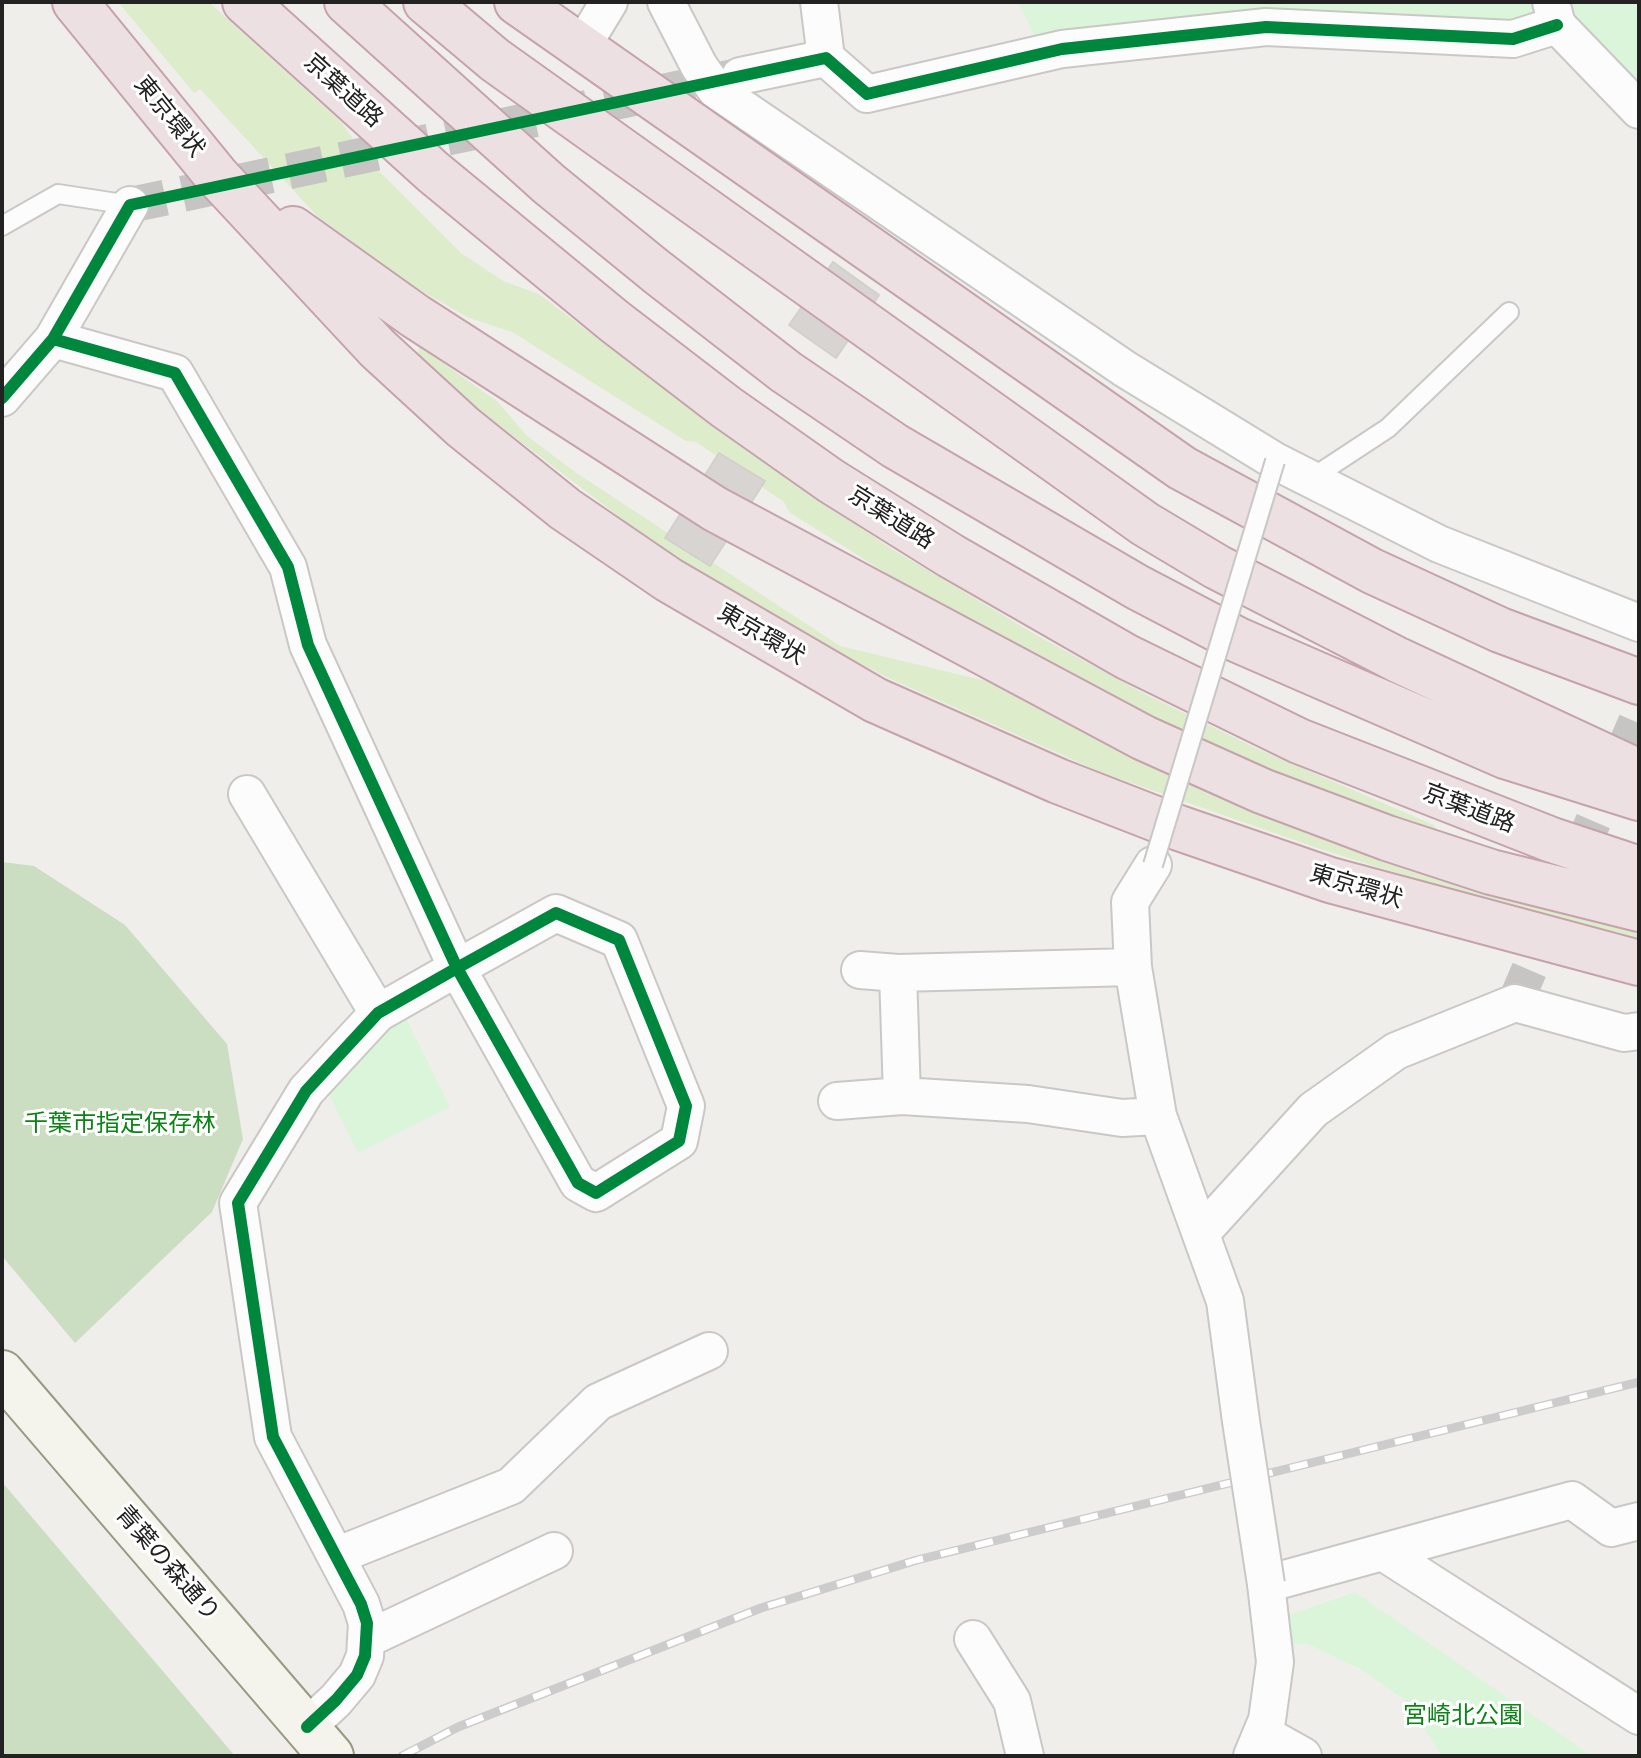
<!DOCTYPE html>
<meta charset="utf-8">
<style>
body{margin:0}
#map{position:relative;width:1641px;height:1758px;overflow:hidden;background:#f0eeeb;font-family:"Fira Sans Condensed",sans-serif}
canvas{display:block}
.frame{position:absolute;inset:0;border:4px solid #222;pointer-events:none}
</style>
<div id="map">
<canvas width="1641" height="1758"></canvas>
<div class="frame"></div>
</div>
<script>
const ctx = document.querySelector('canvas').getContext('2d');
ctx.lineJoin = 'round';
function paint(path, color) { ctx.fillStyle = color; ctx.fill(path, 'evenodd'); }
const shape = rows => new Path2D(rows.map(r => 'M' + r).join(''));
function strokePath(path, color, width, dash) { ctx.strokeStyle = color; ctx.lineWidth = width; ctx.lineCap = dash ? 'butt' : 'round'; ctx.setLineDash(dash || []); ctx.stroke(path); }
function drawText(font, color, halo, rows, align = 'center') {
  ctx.font = font + ' "Fira Sans Condensed","Noto Sans JP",sans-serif'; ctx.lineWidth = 6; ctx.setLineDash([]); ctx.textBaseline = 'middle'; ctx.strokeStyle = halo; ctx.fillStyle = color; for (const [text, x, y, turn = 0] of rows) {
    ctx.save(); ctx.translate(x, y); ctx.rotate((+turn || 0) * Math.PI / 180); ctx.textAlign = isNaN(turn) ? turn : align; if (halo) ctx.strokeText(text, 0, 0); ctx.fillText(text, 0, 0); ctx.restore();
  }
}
paint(shape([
 [118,2,209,2,341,122,369,161,461,253,503,281,539,294,737,444,892,549,1038,636,1145,694,1258,749,1434,825,1437,830,1434,832,1351,803,1227,755,1109,701,929,600,789,512,784,502,696,442,686,441,512,332,467,317,422,291,331,231,200,89,194,93],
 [419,346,498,402,526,435,575,472,840,646,1007,686,1563,913,1639,927,1639,940,1472,896,1323,850,1103,773,895,681,771,618,672,557,474,406,418,354]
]), '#ddeccb');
paint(shape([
 [2,862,34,866,125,925,227,1044,243,1139,212,1212,75,1343,2,1256],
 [2,1482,235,1756,2,1756]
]), '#cbdec1');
paint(shape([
 [1018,2,1542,2,1543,11,1524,29,1038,43],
 [1569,2,1639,2,1639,90,1585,34],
 [403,1012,450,1107,358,1153,324,1085],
 [1355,1592,1592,1756,1442,1756,1405,1700,1360,1669,1308,1644,1288,1644,1289,1615]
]), '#daf5da');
const building = shape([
 [833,262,879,295,836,358,789,325,833,262],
 [719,453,765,481,710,566,665,538,719,453]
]);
paint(building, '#d7d4d2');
strokePath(building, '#d3d0cc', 2);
strokePath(shape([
 [130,205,738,76],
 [1515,1003,1639,715]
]), '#c7c5c3', 36, [36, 18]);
const lane = shape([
 [2,226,58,194,130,205],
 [1312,478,1388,428,1509,312]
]);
const street = shape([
 [666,2,699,66,716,90,1125,369,1275,461,1439,544,1639,623],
 [819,2,826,58],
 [1551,2,1557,25,1639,110],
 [581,48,609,2],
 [740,76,826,58,867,94,1062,49,1266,27,1513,39,1557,25],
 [53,339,175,373,288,567,308,645,457,968,578,1183,596,1193,679,1141,686,1106,619,940,556,913,457,968,378,1013,306,1091,238,1203,273,1437,361,1604,367,1623,365,1656,357,1675,336,1700,307,1727],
 [2,398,53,339,130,205],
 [247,794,378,1013],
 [1153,865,1130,902,1133,967,1158,1116,1225,1301,1241,1421],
 [860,970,898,973,1133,967],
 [898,973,902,1096],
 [837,1101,902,1096,1028,1104,1122,1118,1158,1116],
 [1203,1231,1313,1110,1396,1051,1515,1003,1624,1033,1639,1031],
 [1383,1552,1639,1716],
 [336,1556,511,1486,598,1402,709,1351],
 [367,1639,554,1551],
 [973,1639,1012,1701,1025,1756],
 [1262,1733,1303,1756],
 [1252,1756,1267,1720,1275,1662,1266,1584,1572,1500,1611,1528,1639,1521]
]);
const secondary = shape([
 [2,1373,331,1756]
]);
const highway = shape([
 [75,2,216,175,377,348,463,427,565,509,669,580,875,700,1058,781,1179,828,1330,880,1639,963],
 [245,2,433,172,614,321,726,407,831,481,951,556,1127,657,1299,741,1552,840,1639,869],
 [347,2,549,184,657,272,786,372,895,446,1137,587,1238,640,1505,756,1639,798],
 [426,2,495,60,1145,524,1217,567,1398,660,1639,772],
 [517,2,1182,468,1372,571,1500,630,1639,682],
 [293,229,415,316,715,509,1144,738,1262,791,1387,838,1491,872,1639,909]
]);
strokePath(lane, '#c9c8c7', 22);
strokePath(street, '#c9c8c7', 40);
strokePath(secondary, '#999a82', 48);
strokePath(highway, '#c5a2ac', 48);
strokePath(lane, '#fdfcfc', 18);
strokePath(street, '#fdfcfc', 36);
strokePath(secondary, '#f4f4ed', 44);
strokePath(highway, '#ece0e2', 44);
const rail = shape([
 [402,1756,458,1727,761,1608,917,1560,1639,1382]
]);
strokePath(rail, '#ccc', 9);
strokePath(rail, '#fff', 6, [18]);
const laneBridge = shape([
 [1153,865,1275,461]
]);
const streetBridge = shape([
 [1241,1421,1266,1584]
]);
strokePath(laneBridge, '#c9c8c7', 22, []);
strokePath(streetBridge, '#c9c8c7', 40, []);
strokePath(laneBridge, '#fdfcfc', 18);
strokePath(streetBridge, '#fdfcfc', 36);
strokePath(shape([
 [53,339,175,373,288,567,308,645,457,968,578,1183,596,1193,679,1141,686,1106,619,940,556,913,457,968,378,1013,306,1091,238,1203,273,1437,361,1604,367,1623,365,1656,357,1675,336,1700,307,1727],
 [2,398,53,339,130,205,826,58,867,94,1062,49,1266,27,1513,39,1557,25]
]), '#00873e', 12);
drawText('24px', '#222', '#fff', [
 ["京葉道路",343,91,42],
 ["東京環状",169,117,51],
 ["京葉道路",891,518,32],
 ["東京環状",761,635,30],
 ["京葉道路",1469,809,21],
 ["東京環状",1356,887,17],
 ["青葉の森通り",167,1564,49]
]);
drawText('24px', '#0c8416', '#fff', [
 ["千葉市指定保存林",120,1124],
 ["宮崎北公園",1463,1716]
]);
</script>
